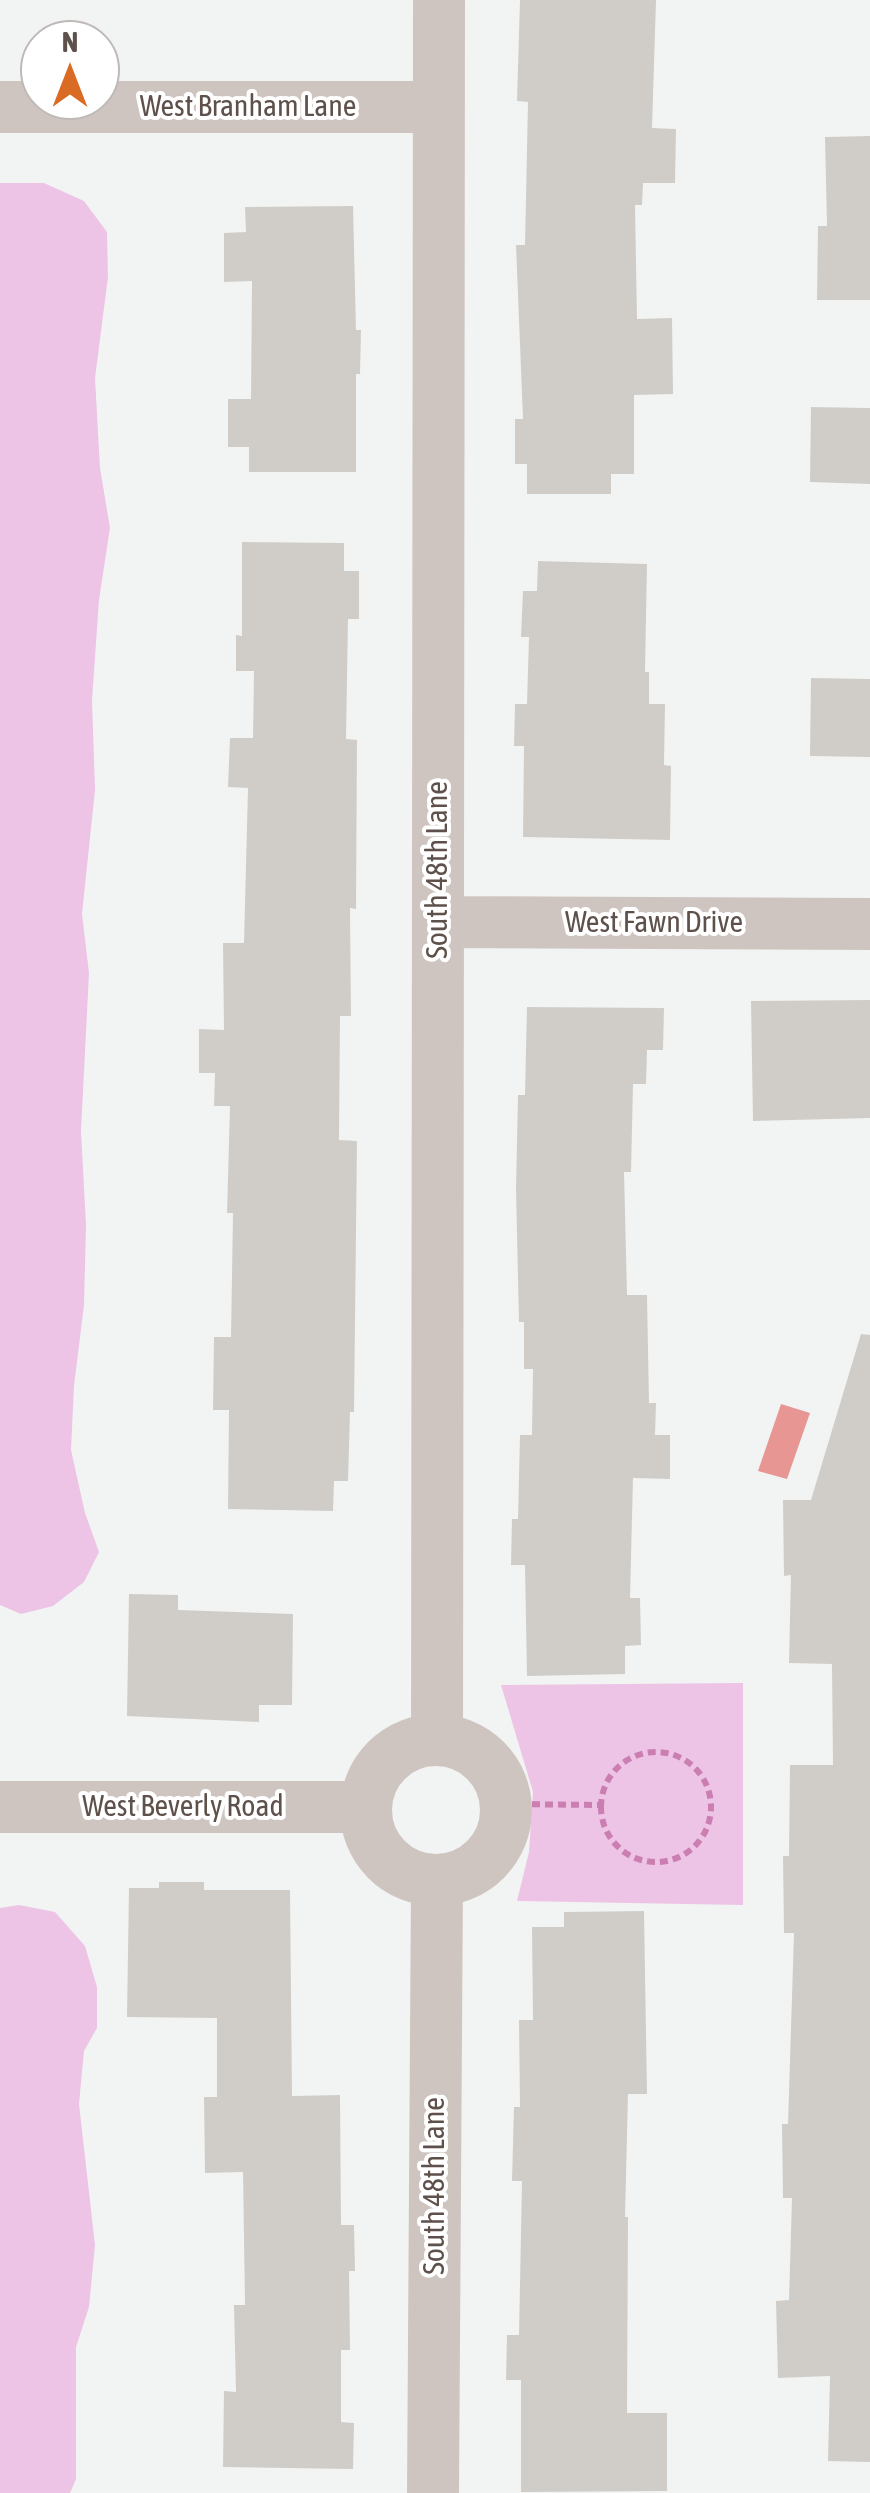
<!DOCTYPE html>
<style>
body{margin:0}
#map{position:relative;width:870px;height:2493px;overflow:hidden;background:#f2f4f3;font-family:"Asap Condensed",sans-serif}
canvas{display:block}
.north{position:absolute;left:20px;top:20px;width:100px;height:100px;box-sizing:border-box;background:#fff;border:2px solid #bfb9b7;border-radius:50%;rotate:0deg;font-size:28px;font-weight:700;line-height:40px;text-align:center;color:#5e504a}
.north::after{content:'';display:block;margin:auto;width:35px;height:45px;background:#da6b25;clip-path:polygon(50% 0,100% 100%,50% 72%,0 100%)}
</style>
<div id="map">
<canvas width="870" height="2493"></canvas>
<div class="north">N</div>
</div>
<script>
const ctx = document.querySelector('canvas').getContext('2d');
ctx.lineJoin = 'round';
function paint(path, color) { ctx.fillStyle = color; ctx.fill(path, 'evenodd'); }
const shape = rows => new Path2D(rows.map(r => 'M' + r).join(''));
function strokePath(path, color, width, dash) { ctx.strokeStyle = color; ctx.lineWidth = width; ctx.lineCap = dash ? 'butt' : 'round'; ctx.setLineDash(dash || []); ctx.stroke(path); }
function drawText(font, color, halo, rows, align = 'center') {
  ctx.font = font + ' "Asap Condensed",sans-serif'; ctx.lineWidth = 8; ctx.setLineDash([]); ctx.textBaseline = 'middle'; ctx.strokeStyle = halo; ctx.fillStyle = color; for (const [text, x, y, turn = 0] of rows) {
    ctx.save(); ctx.translate(x, y); ctx.rotate((+turn || 0) * Math.PI / 180); ctx.textAlign = isNaN(turn) ? turn : align; if (halo) ctx.strokeText(text, 0, 0); ctx.fillText(text, 0, 0); ctx.restore();
  }
}
paint(shape([
 [0,183,44,183,84,201,107,232,108,277,95,378,100,468,110,528,99,600,92,700,95,790,82,914,89,973,81,1131,86,1225,84,1305,74,1386,71,1450,85,1513,99,1552,84,1582,53,1606,21,1614,0,1605],
 [743,1683,743,1905,517,1901,529,1852,533,1792,501,1685],
 [19,1905,55,1912,85,1946,97,1987,97,2028,84,2051,79,2104,95,2245,89,2307,76,2347,76,2479,70,2493,0,2493,0,1908]
]), '#edc4e5');
paint(shape([
 [781,1404,810,1413,787,1479,758,1471]
]), '#e79694');
paint(shape([
 [520,0,656,0,652,128,676,129,675,183,643,183,642,205,635,205,637,319,672,318,673,394,634,395,634,474,611,474,611,494,527,494,527,464,515,464,515,419,523,419,516,245,525,245,528,102,517,101],
 [870,136,870,300,817,300,818,226,827,226,825,137],
 [353,206,356,330,361,330,360,374,356,374,356,472,249,472,249,447,228,447,228,399,251,399,252,281,224,282,224,233,246,232,245,207],
 [811,407,870,408,870,484,810,482],
 [242,542,344,543,344,571,359,571,359,619,348,619,346,739,357,740,356,909,350,908,351,1016,340,1016,339,1140,357,1141,354,1412,350,1412,348,1481,334,1481,333,1511,228,1509,229,1410,213,1410,214,1337,231,1337,233,1213,227,1213,230,1106,214,1106,215,1073,199,1073,199,1029,224,1030,223,943,244,943,248,788,228,787,230,738,253,738,254,671,236,671,236,635,242,636],
 [538,561,647,564,645,672,649,672,649,704,665,704,664,765,671,766,670,840,523,837,524,746,514,746,515,704,527,704,529,637,521,637,523,591,537,591],
 [811,678,870,679,870,757,810,756],
 [870,1000,870,1118,753,1121,751,1001],
 [527,1007,664,1008,663,1050,647,1050,646,1084,633,1084,631,1172,624,1172,627,1295,647,1295,649,1403,656,1403,655,1435,670,1435,670,1479,633,1478,630,1598,640,1598,641,1645,625,1646,625,1674,527,1676,525,1565,511,1565,512,1519,518,1519,520,1435,532,1435,533,1369,524,1369,524,1322,519,1322,516,1189,518,1095,525,1095],
 [861,1334,870,1335,870,2462,828,2461,830,2376,778,2378,776,2301,789,2300,792,2198,783,2198,782,2124,788,2124,794,1933,784,1933,783,1856,789,1856,790,1765,833,1765,832,1664,789,1663,791,1575,784,1576,783,1500,811,1500],
 [129,1594,178,1595,178,1610,293,1614,292,1705,259,1705,259,1722,127,1716],
 [159,1882,204,1882,204,1890,290,1890,292,2096,340,2095,341,2225,354,2225,355,2271,349,2271,350,2350,341,2350,341,2422,354,2423,353,2469,223,2467,224,2391,236,2392,234,2305,245,2305,243,2172,205,2173,204,2097,217,2097,217,2018,127,2017,129,1888,159,1888],
 [644,1911,647,2094,628,2094,625,2217,628,2217,627,2413,667,2413,667,2491,521,2492,521,2380,506,2380,507,2335,519,2335,522,2181,512,2181,514,2107,520,2107,519,2020,533,2020,532,1927,564,1927,564,1912]
]), '#d0cdc9');
strokePath(shape([
 '601 1807a55 55 0 1 1 110 0a55 55 0 1 1-110 0Z',
 [506,1804,600,1805]
]), '#ca7eb1', 6, [8, 5]);
strokePath(shape([
 [0,107,436,107],
 [438,922,870,924],
 [437,1739,439,0],
 '366 1810a70 70 0 1 1 140 0a70 70 0 1 1-140 0Z',
 [0,1807,365,1807],
 [433,2493,437,1880]
]), '#cfc5c0', 52);
drawText('30px', '#5e504a', '#fff', [
 ["West Branham Lane",248,107],
 ["South 48th Lane",438,870,-90],
 ["West Fawn Drive",654,923],
 ["West Beverly Road",183,1807],
 ["South 48th Lane",435,2186,-90]
]);
</script>
